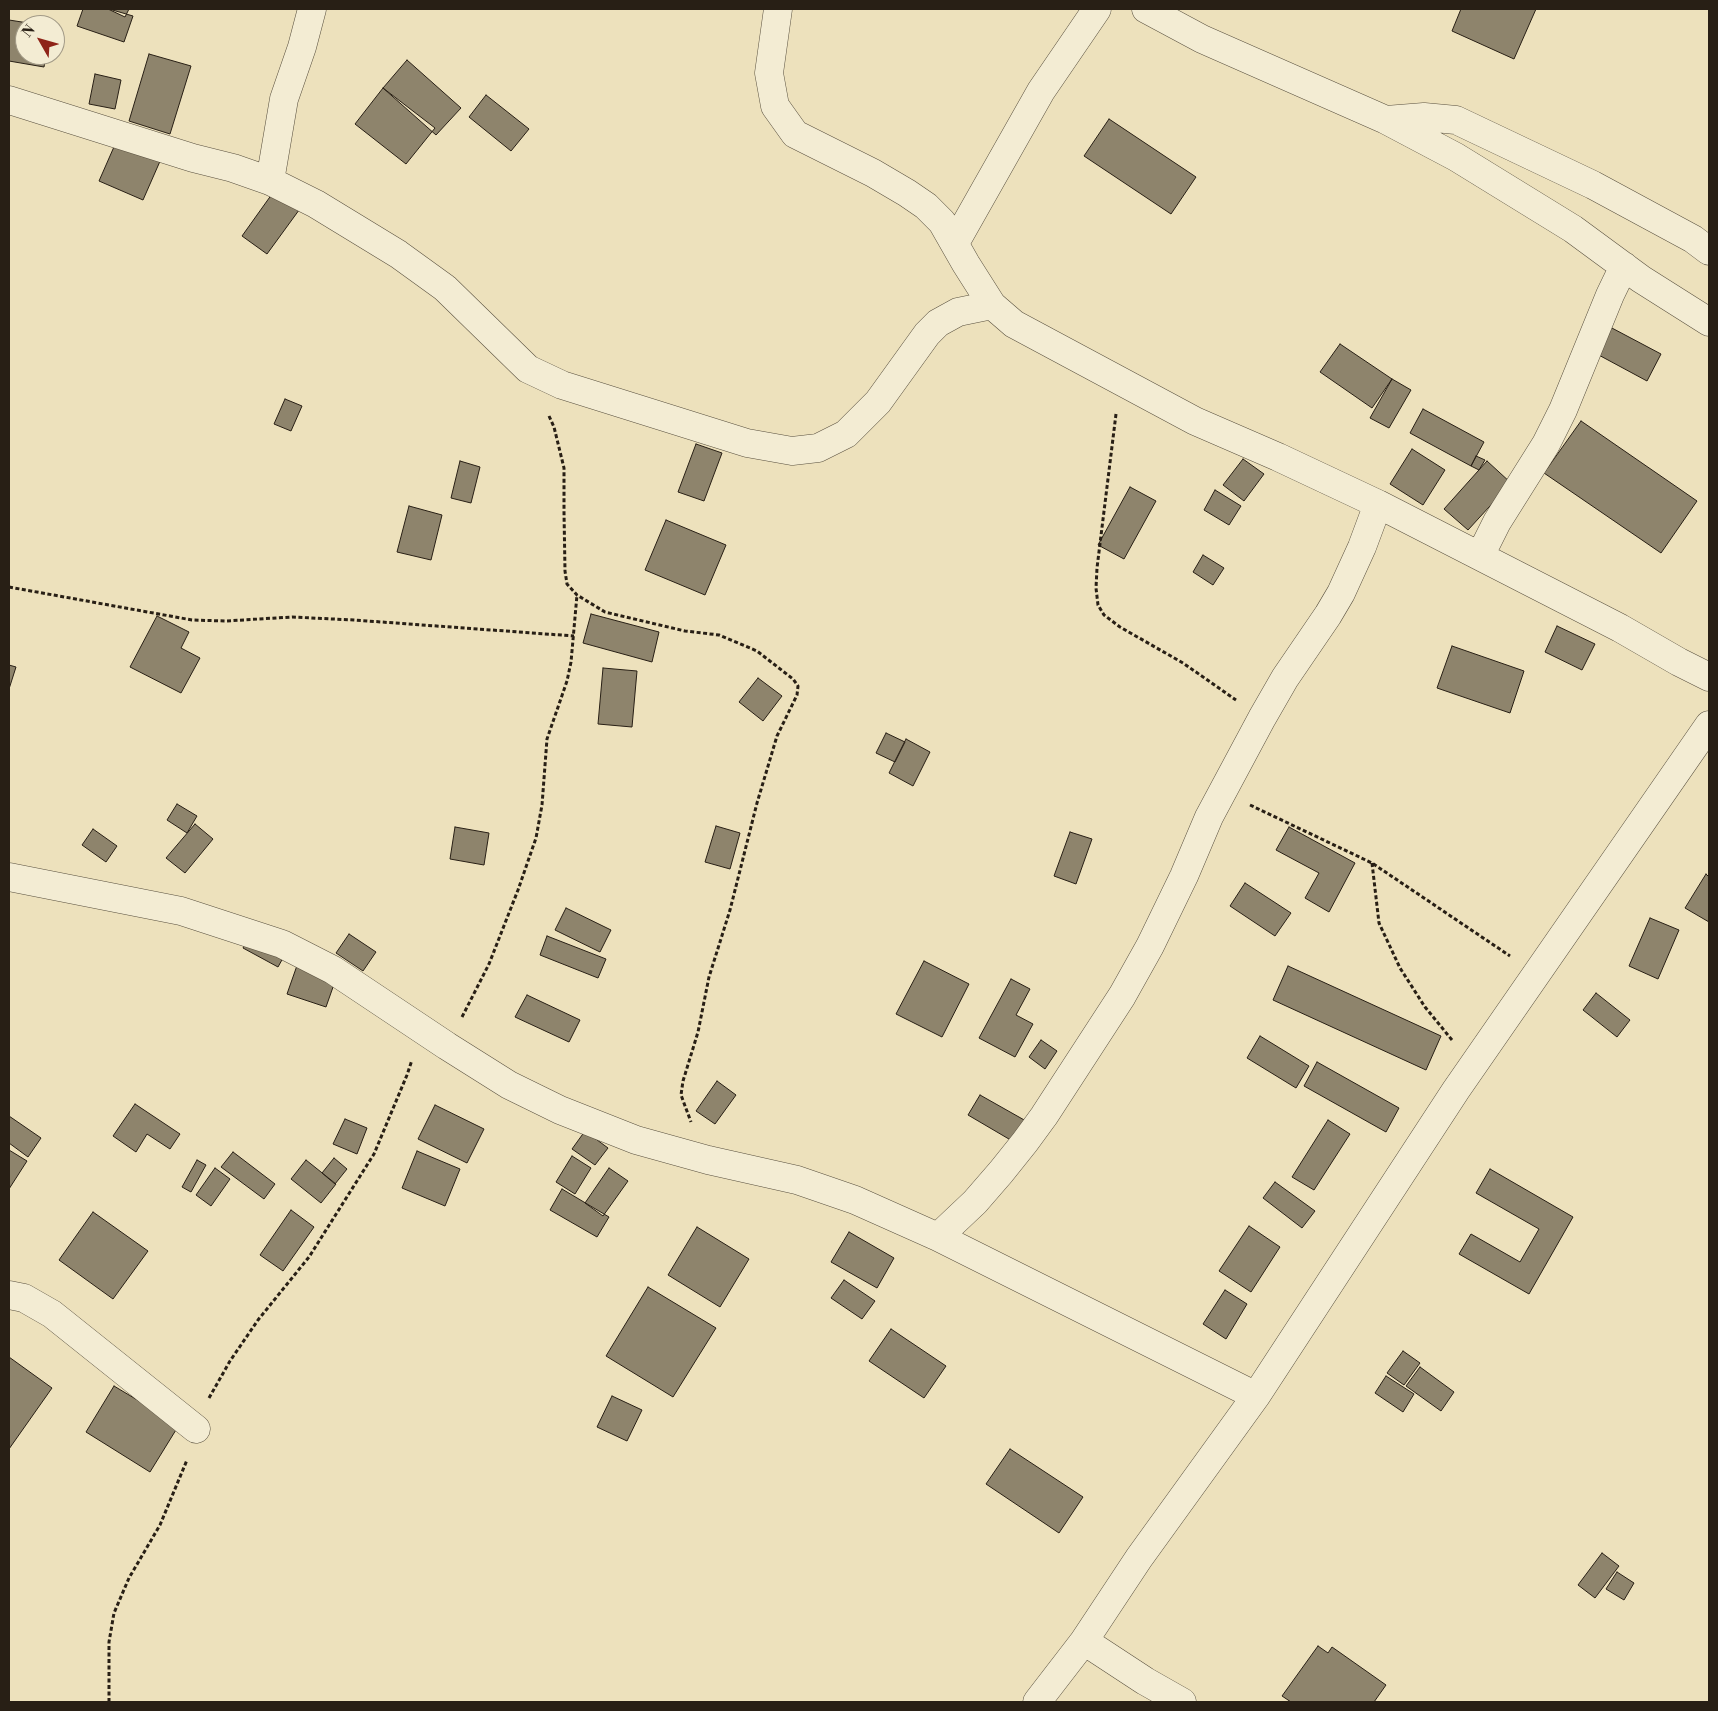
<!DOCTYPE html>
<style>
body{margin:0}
#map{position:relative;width:1718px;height:1711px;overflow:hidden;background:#ede1bc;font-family:"Libre Bodoni",serif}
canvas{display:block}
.frame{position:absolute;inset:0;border:10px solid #281f15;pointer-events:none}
.north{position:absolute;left:15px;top:15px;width:50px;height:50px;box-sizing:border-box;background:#f3ecd3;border:1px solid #a29a87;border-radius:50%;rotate:308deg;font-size:14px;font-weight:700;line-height:20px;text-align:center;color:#281f15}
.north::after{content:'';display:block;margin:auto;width:18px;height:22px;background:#8f2418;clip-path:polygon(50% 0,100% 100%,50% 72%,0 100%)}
</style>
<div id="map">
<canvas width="1718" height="1711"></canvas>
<div class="frame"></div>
<div class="north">N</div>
</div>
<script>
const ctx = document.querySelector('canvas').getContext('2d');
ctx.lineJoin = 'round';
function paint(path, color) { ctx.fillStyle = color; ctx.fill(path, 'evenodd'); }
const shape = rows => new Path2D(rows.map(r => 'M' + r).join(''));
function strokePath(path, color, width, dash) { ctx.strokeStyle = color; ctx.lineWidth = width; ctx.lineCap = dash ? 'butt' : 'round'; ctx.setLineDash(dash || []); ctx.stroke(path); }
const building = shape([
 [83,9,109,9,133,16,124,42,77,26,83,9],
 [108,9,129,9,125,17,108,9],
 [1461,9,1536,9,1514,59,1452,31,1461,9],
 [9,20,41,25,25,25,25,55,46,55,44,67,9,61,9,20],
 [149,54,191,66,170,134,129,121,149,54],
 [407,60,461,108,436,135,383,88,407,60],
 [95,74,121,80,115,109,89,104,95,74],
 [383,88,435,128,406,164,355,124,383,88],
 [486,95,529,129,511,151,469,117,486,95],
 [1109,119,1196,177,1171,214,1084,156,1109,119],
 [124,124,168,143,143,200,99,181,124,124],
 [277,187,302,206,267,254,242,236,277,187],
 [1610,327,1661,354,1647,381,1595,353,1610,327],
 [1340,344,1392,379,1372,408,1320,372,1340,344],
 [1392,379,1411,390,1389,428,1370,418,1392,379],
 [285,399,302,406,291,431,274,424,285,399],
 [1423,409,1484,442,1471,466,1410,433,1423,409],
 [1581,421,1697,501,1661,553,1544,473,1581,421],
 [696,444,722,453,704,501,678,492,696,444],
 [1412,449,1445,470,1423,505,1390,484,1412,449],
 [1476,456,1485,460,1479,470,1471,466,1476,456],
 [1243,459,1264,474,1244,501,1223,485,1243,459],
 [460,461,480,467,471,503,451,498,460,461],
 [1487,461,1511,483,1468,530,1444,509,1487,461],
 [1130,487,1156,501,1124,559,1098,545,1130,487],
 [1215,490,1241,506,1229,525,1204,510,1215,490],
 [409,506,442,515,431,560,397,552,409,506],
 [666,520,726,545,705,595,645,570,666,520],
 [1203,555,1224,568,1213,585,1193,572,1203,555],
 [591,614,659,632,652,662,583,643,591,614],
 [157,616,189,632,181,648,200,658,181,693,130,667,157,616],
 [1557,626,1595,644,1582,670,1545,652,1557,626],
 [1452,646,1524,671,1510,713,1437,688,1452,646],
 [9,665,16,667,9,689,9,665],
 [603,668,637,671,632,727,598,724,603,668],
 [758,678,782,696,763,721,739,702,758,678],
 [886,733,905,742,895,762,876,753,886,733],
 [906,739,930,752,913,786,889,773,906,739],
 [177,804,197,816,187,833,167,820,177,804],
 [195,824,213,839,185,873,166,858,195,824],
 [716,826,740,833,730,869,705,862,716,826],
 [455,827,489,833,484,865,450,859,455,827],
 [1289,827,1355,863,1329,912,1305,898,1319,873,1276,850,1289,827],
 [93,829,117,846,106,862,82,845,93,829],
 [1070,832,1092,839,1076,884,1054,876,1070,832],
 [1706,874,1709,877,1709,922,1685,908,1706,874],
 [1245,883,1291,913,1275,936,1230,906,1245,883],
 [566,908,611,930,600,952,555,930,566,908],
 [1650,918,1679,930,1658,979,1629,966,1650,918],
 [253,930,288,949,278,967,243,948,253,930],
 [349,934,376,952,363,971,336,953,349,934],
 [547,936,606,959,598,978,540,955,547,936],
 [300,957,339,970,326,1007,287,994,300,957],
 [924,961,969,984,942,1037,896,1014,924,961],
 [1288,966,1441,1036,1426,1070,1273,1000,1288,966],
 [1011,979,1030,989,1016,1015,1033,1024,1015,1057,979,1038,1011,979],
 [1596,993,1630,1020,1617,1037,1583,1010,1596,993],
 [527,995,580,1020,569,1042,515,1017,527,995],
 [1260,1036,1309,1066,1296,1088,1247,1058,1260,1036],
 [1041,1040,1057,1051,1045,1069,1029,1057,1041,1040],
 [1317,1062,1399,1108,1386,1132,1304,1086,1317,1062],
 [717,1081,736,1095,715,1124,696,1111,717,1081],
 [980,1095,1026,1121,1014,1142,968,1115,980,1095],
 [135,1104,180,1134,170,1149,147,1134,136,1152,113,1136,135,1104],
 [435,1105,484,1129,467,1163,418,1139,435,1105],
 [9,1116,41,1138,28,1157,9,1143,9,1116],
 [345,1119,367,1128,357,1154,333,1144,345,1119],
 [1328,1120,1350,1134,1314,1190,1292,1177,1328,1120],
 [585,1131,608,1148,595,1165,572,1149,585,1131],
 [9,1150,27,1161,9,1189,9,1150],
 [417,1151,460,1169,445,1206,402,1188,417,1151],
 [233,1152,275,1184,264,1199,221,1167,233,1152],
 [572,1156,591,1168,575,1194,556,1182,572,1156],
 [334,1158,347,1169,335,1184,322,1173,334,1158],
 [197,1160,206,1165,191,1192,182,1187,197,1160],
 [306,1160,336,1184,321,1203,291,1179,306,1160],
 [215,1168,230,1179,211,1206,196,1195,215,1168],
 [609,1168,628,1181,603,1216,585,1203,609,1168],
 [1490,1169,1573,1217,1529,1294,1459,1254,1471,1234,1520,1262,1539,1229,1476,1193,1490,1169],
 [1275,1182,1315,1211,1302,1228,1263,1198,1275,1182],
 [562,1189,609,1217,597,1237,550,1210,562,1189],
 [291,1210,314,1227,283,1271,260,1255,291,1210],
 [93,1212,148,1251,113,1299,59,1260,93,1212],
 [1249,1226,1280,1247,1251,1292,1219,1271,1249,1226],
 [697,1227,749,1259,720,1307,668,1275,697,1227],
 [849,1232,894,1258,877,1288,831,1262,849,1232],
 [844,1280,875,1301,862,1319,831,1298,844,1280],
 [648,1287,716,1328,673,1397,606,1356,648,1287],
 [1225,1290,1247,1304,1226,1339,1203,1324,1225,1290],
 [891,1329,946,1366,924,1398,869,1361,891,1329],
 [1403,1351,1420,1363,1404,1385,1387,1373,1403,1351],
 [9,1357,52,1388,9,1449,9,1357],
 [1420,1367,1454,1392,1441,1411,1406,1386,1420,1367],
 [1386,1376,1414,1394,1403,1412,1375,1393,1386,1376],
 [114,1386,179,1425,150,1472,86,1432,114,1386],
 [612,1396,642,1410,627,1441,597,1427,612,1396],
 [1010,1449,1083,1497,1059,1533,986,1484,1010,1449],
 [1602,1553,1619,1566,1595,1598,1578,1585,1602,1553],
 [1617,1572,1634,1583,1624,1600,1606,1589,1617,1572],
 [1318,1646,1328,1653,1332,1647,1386,1685,1374,1702,1291,1702,1282,1696,1318,1646]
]);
paint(building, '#8e846c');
strokePath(building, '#281f15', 1);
const street = shape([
 [778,9,769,73,775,106,795,134,873,173,907,193,926,206,942,222,966,264,992,305,1014,324,1195,421,1278,457,1378,504,1620,628,1679,662,1709,677],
 [1146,9,1202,39,1386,120,1456,157,1573,229,1641,279,1709,322],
 [9,100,193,158,233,168,270,181,316,204,398,254,445,288,528,369,562,385,747,443,792,451,818,448,846,434,878,402,927,334,938,323,958,312,992,305],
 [1386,120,1424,117,1456,120,1593,185,1693,239,1709,251],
 [270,181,284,99,302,47,312,9],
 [955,243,1041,91,1097,9],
 [1480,556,1497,522,1546,444,1563,410,1610,295,1624,266],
 [9,877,181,911,282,944,333,970,447,1046,509,1085,560,1110,636,1140,708,1160,797,1180,855,1200,938,1237,1256,1396],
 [938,1237,975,1202,1001,1172,1025,1142,1044,1116,1122,996,1150,946,1184,876,1209,817,1262,718,1285,678,1328,615,1341,593,1362,547,1378,504],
 [9,1295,24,1298,52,1314,196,1429],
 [1084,1641,1145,1681,1182,1702],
 [1037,1702,1084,1641,1139,1558,1256,1396,1456,1090,1709,725]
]);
strokePath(street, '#59503f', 29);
strokePath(shape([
 [1116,414,1097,568,1096,588,1098,605,1104,615,1120,627,1183,663,1236,700],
 [549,416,554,427,564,468,564,512,565,571,567,584,577,595,605,612,685,631,719,635,757,651,793,679,798,686,797,695,777,736,757,803,730,910,709,977,698,1032,683,1081,681,1095,691,1122],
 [9,587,192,620,226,621,292,617,354,620,574,636],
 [1250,805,1372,863,1510,956],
 [1372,863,1379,923,1400,968,1425,1007,1452,1040],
 [462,1017,489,964,518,890,536,838,542,805,547,739,567,681,571,662,577,595],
 [209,1398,230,1361,258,1320,309,1257,374,1154,407,1075,412,1060],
 [109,1702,109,1642,114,1613,129,1578,160,1525,187,1460]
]), '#281f15', 3, [4, 2.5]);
strokePath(street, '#f3ecd3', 28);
</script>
